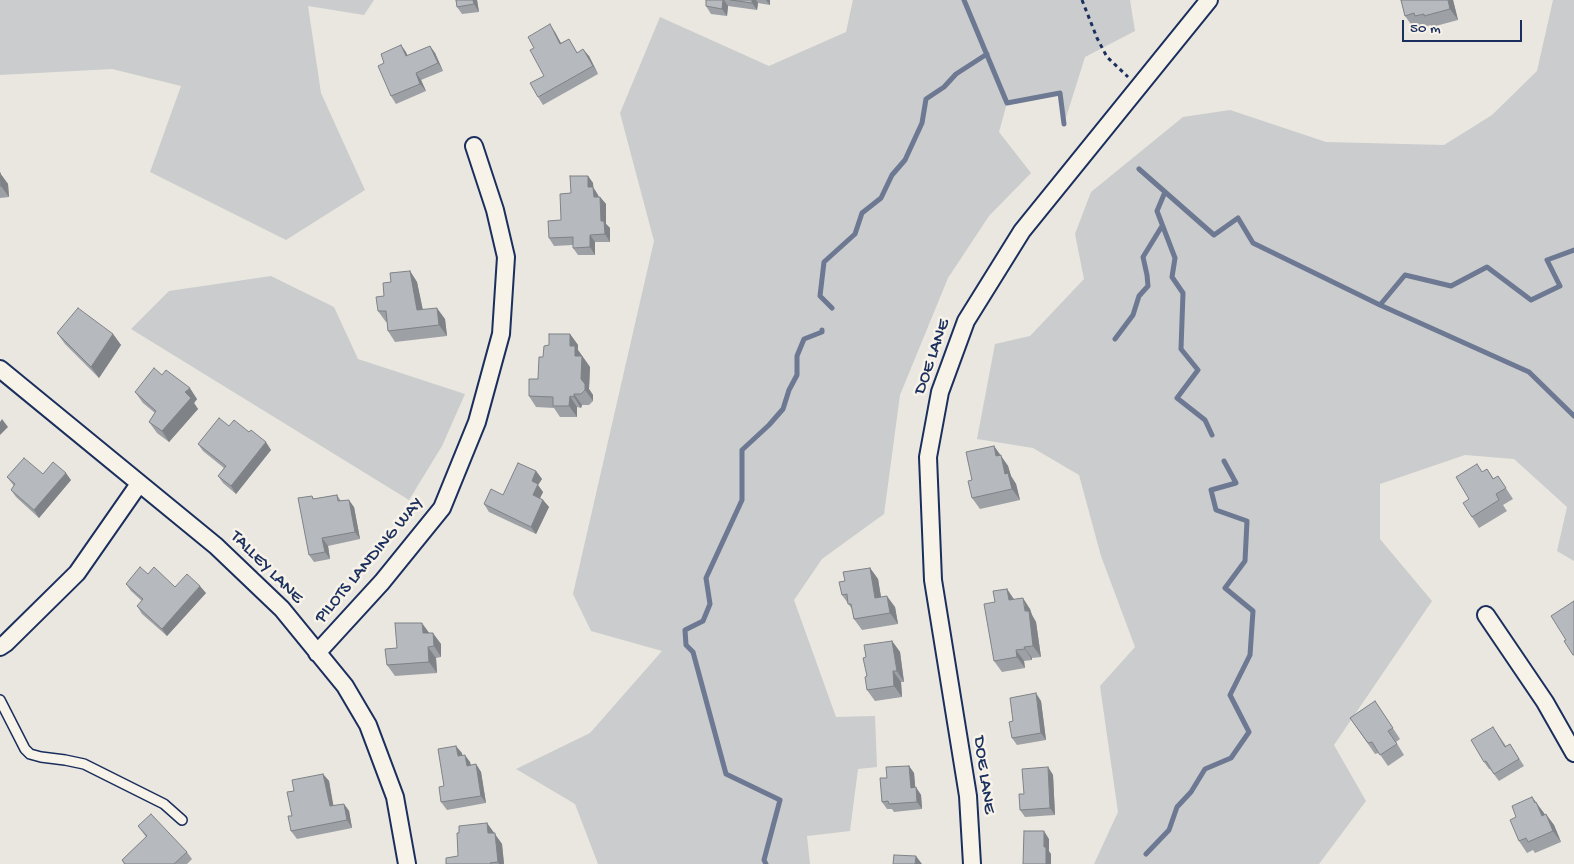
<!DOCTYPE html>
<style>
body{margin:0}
#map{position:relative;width:1574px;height:864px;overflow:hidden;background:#eae7e0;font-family:"Gochi Hand",sans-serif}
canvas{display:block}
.scale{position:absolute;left:1402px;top:20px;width:120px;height:22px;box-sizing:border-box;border:2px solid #1b2f5e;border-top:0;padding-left:6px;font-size:15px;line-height:18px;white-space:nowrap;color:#1b2f5e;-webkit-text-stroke:4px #f7f3e8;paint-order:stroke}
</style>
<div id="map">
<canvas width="1574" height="864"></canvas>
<div class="scale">50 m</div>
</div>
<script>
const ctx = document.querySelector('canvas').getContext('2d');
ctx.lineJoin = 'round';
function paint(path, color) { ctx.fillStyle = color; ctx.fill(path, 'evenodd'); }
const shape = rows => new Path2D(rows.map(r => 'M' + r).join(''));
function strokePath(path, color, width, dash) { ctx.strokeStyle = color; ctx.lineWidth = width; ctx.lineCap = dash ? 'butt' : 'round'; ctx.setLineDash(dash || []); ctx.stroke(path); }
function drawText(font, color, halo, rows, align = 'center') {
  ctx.font = font + ' "Gochi Hand",sans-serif'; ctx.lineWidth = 5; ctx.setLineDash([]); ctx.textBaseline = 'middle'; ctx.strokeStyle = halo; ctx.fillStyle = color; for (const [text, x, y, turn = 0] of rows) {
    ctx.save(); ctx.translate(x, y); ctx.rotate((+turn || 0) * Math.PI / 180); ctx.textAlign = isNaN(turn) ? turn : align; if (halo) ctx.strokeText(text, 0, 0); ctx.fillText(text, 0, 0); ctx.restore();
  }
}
paint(shape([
 [0,0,374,0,364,15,308,6,321,93,365,190,286,240,150,172,181,86,112,69,0,75],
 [853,0,1130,0,1135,31,1085,57,1064,124,1059,93,1007,103,999,132,1031,173,989,216,948,278,900,395,884,514,822,559,794,600,836,717,875,716,877,767,858,769,850,831,807,836,810,864,598,864,575,804,516,769,590,733,662,651,591,631,573,594,654,241,620,113,660,17,769,66,846,32],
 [1553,0,1574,0,1574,561,1557,551,1567,507,1514,459,1465,455,1380,484,1380,539,1432,601,1334,745,1366,801,1319,864,1094,864,1118,812,1100,686,1135,647,1101,556,1079,475,1033,448,977,439,995,344,1030,336,1084,279,1075,234,1091,192,1183,117,1230,110,1326,142,1444,145,1492,115,1537,71],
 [271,276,334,307,358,359,465,394,442,446,409,500,131,329,169,291]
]), '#cbcccd');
strokePath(shape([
 [964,0,1007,103,1060,93,1064,124],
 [1139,169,1214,235,1238,218,1253,243,1380,305,1529,372,1574,416],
 [1165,192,1157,211,1175,258,1172,277,1183,293,1181,349,1198,370,1177,398,1205,420,1212,435],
 [1380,305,1405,275,1451,286,1487,267,1531,300,1560,286,1547,260,1574,250],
 [832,308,820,296,824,262,855,234,862,213,881,198,892,175,905,160,922,123,926,99,944,87,956,74,987,54],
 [1115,339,1133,315,1139,296,1148,286,1147,275,1143,257,1162,226],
 [1146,854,1169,830,1177,807,1191,792,1205,769,1231,758,1249,732,1230,695,1250,655,1253,611,1225,588,1245,561,1247,521,1216,510,1211,490,1236,483,1224,461],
 [766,864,764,860,780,800,726,774,693,652,686,645,685,630,703,621,710,604,706,578,742,500,742,450,769,425,783,409,789,390,797,375,797,356,804,339,822,332,822,330]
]), '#6d7892', 5);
const lane = shape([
 [0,700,25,749,30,754,41,757,65,760,84,764,164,804,182,820]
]);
const street = shape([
 [0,369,216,546,282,609,345,686,368,725,395,797,407,864],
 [1486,615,1545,702,1574,753],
 [0,647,6,643,77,573,139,484],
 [317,653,382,582,442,508,477,422,501,334,506,257,495,210,474,146],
 [972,864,968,796,933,580,928,457,940,392,966,321,1022,231,1209,0]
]);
strokePath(lane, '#1b2f5e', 12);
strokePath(street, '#1b2f5e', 20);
strokePath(shape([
 [1082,0,1097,38,1107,57,1128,77]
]), '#1b2f5e', 3, [4, 4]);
strokePath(lane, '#f7f3e8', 9);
strokePath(street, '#f7f3e8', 16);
paint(shape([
 [456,0,477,0,479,12,462,14,457,7],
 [706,0,770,0,770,5,758,3,757,10,728,6,727,16,711,14,706,6],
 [1401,0,1453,0,1458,20,1432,27,1431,25,1423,27,1421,25,1413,27,1405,16],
 [555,32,561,43,569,39,577,52,589,56,598,74,543,105,538,97,544,76,534,48],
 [401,45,408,56,430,46,435,53,443,71,421,80,426,91,396,104,391,96,384,63],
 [0,173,8,184,9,197,0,198],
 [588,176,593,183,593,187,598,195,599,197,600,197,606,204,606,224,610,228,610,242,595,242,595,255,578,255,573,248,573,245,554,246,549,238,561,220,571,193],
 [410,271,417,282,423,310,445,319,447,336,395,342,388,331,387,322,386,322,378,311,384,296,391,282],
 [57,333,113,334,121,345,99,378,65,344],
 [570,334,578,345,578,350,590,367,589,389,593,395,593,401,589,405,582,405,581,408,577,407,577,417,560,417,554,408,536,407,529,396,538,379,549,345],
 [162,375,197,399,194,403,198,409,169,442,157,433,149,422,155,413,143,403,135,392],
 [229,426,249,432,271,450,236,494,223,483,218,476,224,468,203,451,198,444],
 [994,446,1008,466,1011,476,1016,484,1020,500,980,509,972,498,972,480],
 [1487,469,1494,479,1498,476,1513,499,1503,505,1507,511,1479,528,1472,517,1469,499,1483,472],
 [536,471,542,479,538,485,543,492,540,498,543,500,549,507,536,534,489,512,484,504,503,495],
 [43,474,71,480,39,518,16,497,11,490,14,486,7,477],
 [337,495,341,501,354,507,360,539,328,546,330,559,314,562,309,555,312,496,314,499],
 [870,568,878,579,881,597,895,607,898,624,862,630,854,619,852,609,842,595,845,581],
 [148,574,175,587,206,593,167,636,142,614,137,606,142,601,131,591,126,584],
 [1007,589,1014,599,1030,609,1032,615,1036,622,1041,657,1032,658,1032,660,1024,661,1025,668,1002,672,994,661,995,602],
 [430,633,441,644,441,657,436,658,437,673,395,676,387,665,397,648],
 [892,641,900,652,904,682,901,682,902,697,875,701,867,690,866,657],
 [1041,701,1046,740,1017,745,1012,738,1013,721],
 [1375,701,1400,739,1396,742,1404,755,1388,766,1379,753,1375,754,1350,718],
 [1493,727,1506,746,1510,744,1524,766,1499,781,1490,769,1489,769,1484,762],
 [462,753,462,755,470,762,471,765,476,764,481,772,486,803,447,810,441,802,444,786],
 [909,766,914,773,915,787,921,795,922,809,894,812,892,809,887,809,882,802,887,778],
 [1048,767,1053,775,1055,815,1025,817,1020,810,1024,794],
 [323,774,329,781,333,806,344,804,349,811,352,828,297,839,291,831,294,791],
 [1532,797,1545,815,1554,825,1561,842,1535,853,1533,850,1527,853,1519,841,1516,817],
 [487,823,502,844,504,864,446,864,458,856,459,833],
 [138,826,187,852,192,859,187,864,124,864,122,860,146,837]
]), '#9da0a4');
paint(shape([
 [473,0,477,0,479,12,474,4],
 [723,0,724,0,728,6,727,16,722,9],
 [752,0,756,0,758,3,757,10,752,3],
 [766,0,770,0,770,5],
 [1448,0,1453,0,1458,20,1450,9],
 [550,24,555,32,565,51,560,44],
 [401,45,406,52,411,64,406,56],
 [430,46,435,53,443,71,438,63],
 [583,49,589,56,598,74,593,66],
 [416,73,421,80,426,91,420,84],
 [0,173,8,184,9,197,1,186],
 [588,176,593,183,594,193,593,187,598,195,599,205,588,187],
 [600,197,606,204,606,224,610,228,610,242,605,234,601,221],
 [590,235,595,242,595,255,590,247],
 [410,271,417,282,425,321,417,310],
 [437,308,445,319,447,336,439,325],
 [113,334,121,345,99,378,91,367],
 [570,334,578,345,578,350,590,367,589,389,593,395,593,401,585,390,581,379,575,356,570,346],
 [190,388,197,399,194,403,198,409,169,442,162,431,185,392],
 [574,394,582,405,581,408,574,397],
 [570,396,577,407,577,417,569,406],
 [2,419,8,427,0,435,0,422],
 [266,442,271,450,236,494,231,486],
 [994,446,1008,466,1011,476,1016,484,1020,500,1012,489,996,456],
 [536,471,542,479,538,485,543,492,538,502,533,495,532,481],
 [66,473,71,480,39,518,34,510],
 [349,500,354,507,360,539,355,532],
 [543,500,549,507,536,534,531,527],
 [322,538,328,546,330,559,325,552],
 [870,568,878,579,883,609,875,598],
 [200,586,206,593,167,636,162,629],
 [1007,589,1014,600,1009,600],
 [887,596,895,607,898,624,890,613],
 [1023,598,1030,609,1032,615,1036,622,1041,657,1033,646],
 [422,623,430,634,423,633],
 [433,633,441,644,441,657,434,646],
 [892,641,900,652,904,682,897,671],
 [428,647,436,658,437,673,429,662],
 [1024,647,1032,658,1032,660,1025,649],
 [1016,650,1024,661,1025,668,1017,657],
 [893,671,901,682,902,697,894,686],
 [1036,693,1041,701,1046,740,1041,733],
 [456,746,462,753,463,763,458,756],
 [465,755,470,762,472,773,467,766],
 [476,764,481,772,486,803,481,796],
 [909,766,914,773,916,795,911,788],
 [1048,767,1053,775,1055,815,1050,808],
 [323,774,329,781,335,814,330,806],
 [916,787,921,795,922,809,917,802],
 [1532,797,1544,813,1550,827,1542,816],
 [344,804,349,811,352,828,347,820],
 [1546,814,1554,825,1561,842,1553,831],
 [487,823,502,844,504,864,499,864,498,862,488,833],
 [1044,831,1049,839,1049,851,1051,854,1051,864,1046,864,1044,847],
 [916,856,922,864,915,864]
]), '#7f8286');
const building = shape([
 [456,0,473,0,474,4,457,7,456,0],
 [706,0,723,0,722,9,706,6,706,0],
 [731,0,752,0,752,3,731,0],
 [1401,0,1448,0,1450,9,1424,16,1424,14,1415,16,1414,13,1405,16,1401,0],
 [550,24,560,44,569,39,577,53,583,49,593,66,538,97,530,83,544,76,530,50,534,48,528,37,550,24],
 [401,45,406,56,430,46,438,63,416,73,420,84,391,96,378,66,384,63,381,54,401,45],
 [0,173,1,186,0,186,0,173],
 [570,176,588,176,588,187,593,187,594,197,600,197,601,221,604,221,605,234,590,235,590,247,573,248,573,237,549,238,548,221,561,220,560,194,571,193,570,176],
 [410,271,417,310,437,308,439,325,388,331,386,311,378,311,376,297,384,296,383,283,391,282,390,273,410,271],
 [78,308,113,334,91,367,57,333,78,308],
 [549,334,570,334,570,346,575,346,575,356,582,356,581,379,585,384,585,390,581,394,574,394,574,397,570,396,569,406,553,406,553,397,529,396,529,379,538,379,539,357,543,357,544,346,549,345,549,334],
 [154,368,162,375,166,370,190,388,185,392,191,398,162,431,149,422,156,411,135,392,154,368],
 [219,418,229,426,234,420,249,432,251,430,266,442,231,486,218,476,226,466,198,444,219,418],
 [994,446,996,456,1001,455,1005,474,1008,473,1012,489,972,498,968,481,972,480,966,452,994,446],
 [24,458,43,474,53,462,66,473,34,510,11,490,15,484,7,477,24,458],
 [518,463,536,471,532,481,538,484,533,495,543,500,531,527,484,504,491,489,503,495,518,463],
 [1477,464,1482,472,1487,469,1493,479,1498,476,1506,488,1496,494,1499,500,1472,517,1463,503,1469,499,1456,477,1477,464],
 [337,495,338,501,349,500,355,532,322,538,325,552,309,555,298,498,312,496,313,499,337,495],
 [140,567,148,574,154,567,175,587,187,574,200,586,162,629,137,606,143,599,126,584,140,567],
 [870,568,875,598,887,596,890,613,854,619,851,604,848,604,847,594,842,595,839,582,845,581,843,572,870,568],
 [1007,589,1009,600,1023,598,1025,611,1029,611,1033,646,1024,647,1025,649,1016,650,1017,657,994,661,984,604,995,602,993,591,1007,589],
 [1574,601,1574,655,1573,655,1564,641,1566,640,1551,616,1574,601],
 [395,623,422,623,423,633,433,633,434,646,428,647,429,662,387,665,385,649,397,648,395,623],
 [892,641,897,671,893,671,894,686,867,690,865,677,867,676,863,658,866,657,864,645,892,641],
 [1036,693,1041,733,1012,738,1009,722,1013,721,1010,698,1036,693],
 [1375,701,1393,728,1388,731,1397,744,1380,755,1372,742,1368,743,1350,718,1375,701],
 [1493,727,1505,747,1510,744,1519,759,1494,774,1486,761,1484,762,1471,740,1493,727],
 [456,746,458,756,465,755,467,766,476,764,481,796,441,802,439,787,444,786,438,749,456,746],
 [909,766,911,788,916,787,917,802,889,804,888,801,882,802,880,778,887,778,886,767,909,766],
 [1048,767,1050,808,1020,810,1019,794,1024,794,1022,769,1048,767],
 [323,774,330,806,344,804,347,820,291,831,288,816,292,816,287,792,294,791,292,780,323,774],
 [1532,797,1535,803,1536,802,1542,816,1546,814,1553,831,1528,842,1526,838,1519,841,1510,820,1516,817,1512,806,1532,797],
 [151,814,187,852,174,864,125,864,122,860,147,836,138,826,151,814],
 [487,823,488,833,495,833,498,862,490,863,491,864,446,864,446,858,458,856,457,833,459,833,459,826,487,823],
 [1024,831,1044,831,1044,847,1046,847,1046,864,1023,864,1024,831],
 [894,855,916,856,915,864,893,864,894,855]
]);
paint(building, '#b6babf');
strokePath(building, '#7f8286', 1);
drawText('18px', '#1b2f5e', '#f7f3e8', [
 ["DOE LANE",933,357,-71],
 ["PILOTS LANDING WAY",370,561,-50],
 ["TALLEY LANE",266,568,45],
 ["DOE LANE",983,775,82]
]);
</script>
